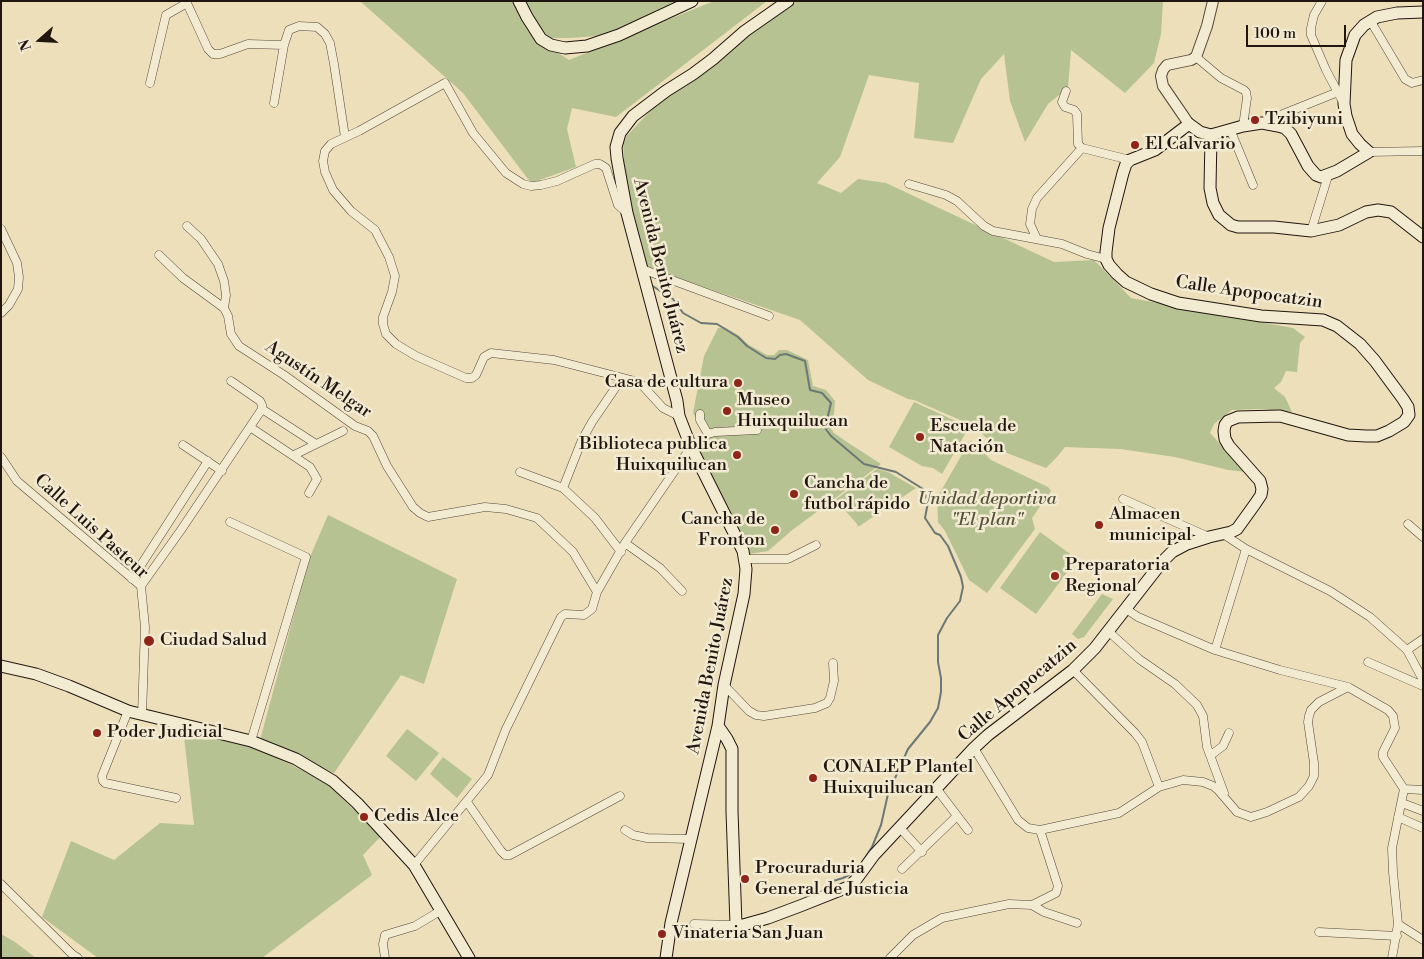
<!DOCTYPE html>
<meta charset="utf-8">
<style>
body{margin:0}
#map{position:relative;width:1424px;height:959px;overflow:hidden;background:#ecdfba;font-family:"Libre Bodoni",serif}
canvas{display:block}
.frame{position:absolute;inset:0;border:2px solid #21150f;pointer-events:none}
.north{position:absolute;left:15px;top:15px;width:50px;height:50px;-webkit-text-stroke:4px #f3ead2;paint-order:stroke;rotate:251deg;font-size:14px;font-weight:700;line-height:20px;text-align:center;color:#21150f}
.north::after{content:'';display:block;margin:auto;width:18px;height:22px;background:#21150f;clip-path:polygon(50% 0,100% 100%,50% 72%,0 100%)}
.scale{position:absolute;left:1246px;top:25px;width:100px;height:22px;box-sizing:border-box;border:2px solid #21150f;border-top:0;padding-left:6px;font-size:15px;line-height:18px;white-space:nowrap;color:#21150f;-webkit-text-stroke:4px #f3ead2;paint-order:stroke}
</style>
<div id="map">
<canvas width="1424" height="959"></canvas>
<div class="frame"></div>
<div class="north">N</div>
<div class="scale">100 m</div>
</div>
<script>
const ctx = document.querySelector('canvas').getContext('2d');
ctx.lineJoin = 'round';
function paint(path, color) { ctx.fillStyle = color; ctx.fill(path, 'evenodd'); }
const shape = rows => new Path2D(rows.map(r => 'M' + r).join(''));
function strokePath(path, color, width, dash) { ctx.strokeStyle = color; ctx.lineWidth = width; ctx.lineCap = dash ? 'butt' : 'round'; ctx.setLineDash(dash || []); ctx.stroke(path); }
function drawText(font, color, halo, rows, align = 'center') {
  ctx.font = font + ' "Libre Bodoni",serif'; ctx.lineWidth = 5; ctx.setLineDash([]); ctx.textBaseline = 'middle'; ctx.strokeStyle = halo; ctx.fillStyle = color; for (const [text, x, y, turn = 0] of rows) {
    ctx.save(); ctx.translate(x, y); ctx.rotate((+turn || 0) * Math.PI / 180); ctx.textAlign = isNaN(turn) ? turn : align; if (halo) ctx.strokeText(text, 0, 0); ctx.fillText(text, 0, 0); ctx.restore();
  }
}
paint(shape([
 [360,1,514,1,537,39,569,60,714,1,767,1,616,117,572,108,567,129,576,167,531,183,463,93],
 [522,1,697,1,623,34,571,38,542,38],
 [798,1,1163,1,1161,34,1154,63,1125,93,1071,50,1068,88,1048,104,1025,142,1010,101,1004,54,981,79,953,143,914,138,919,83,869,75,840,157,817,183,841,193,858,179,886,183,1054,262,1094,260,1131,298,1293,328,1305,337,1300,343,1297,372,1286,371,1281,382,1274,388,1285,397,1292,412,1262,409,1232,410,1214,424,1210,433,1246,472,1228,470,1175,457,1120,449,1065,447,1057,457,1046,468,999,450,974,426,914,400,908,399,868,380,800,320,640,265,625,183,623,140,651,110,699,73,744,34],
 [724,327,738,335,749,345,767,355,774,355,779,350,787,350,808,360,813,386,826,390,835,401,834,414,830,427,834,433,850,444,881,464,791,531,768,551,749,554,696,448,704,439,705,433,693,413,704,356,718,328],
 [914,402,969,427,942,474,933,468,922,466,889,447],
 [972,441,991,460,1048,487,1051,491,1032,518,1035,529,987,593,969,580,945,531,938,522,937,498,969,442],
 [877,469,888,472,916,488,858,527,857,524,843,508,837,504,831,503],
 [328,515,457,579,424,684,401,675,334,773,260,740,309,559],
 [1040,532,1077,559,1036,614,1000,588],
 [1102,594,1113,599,1084,637,1078,639,1072,634],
 [183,728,251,745,324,781,381,836,363,855,372,875,262,958,98,958,42,917,71,841,114,860,160,823,194,825],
 [407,729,439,753,416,781,386,756],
 [443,757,472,779,457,798,430,774],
 [1,934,15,942,36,958,1,958]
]), '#b6c291');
strokePath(shape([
 [651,285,673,299,683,313,701,323,717,324,738,337,747,346,766,358,775,359,780,355,786,354,805,361,810,390,822,393,831,403,825,428,831,436,864,464,896,472,923,489,928,502,925,518,935,533,940,535,948,546,961,577,963,587,960,601,947,618,938,635,938,662,941,678,941,692,938,708,930,722,908,749,888,794,881,825,872,847,859,867,851,874,843,878,833,881]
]), '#6c7876', 2);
const minor = shape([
 [186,1,208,49,213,54,220,54,248,44,284,45,289,30,299,26,317,27,325,34,330,43,334,64,345,137],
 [1322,1,1314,15,1311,28,1311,35,1326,70,1343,102],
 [1370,20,1405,79,1412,83,1423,80],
 [1196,57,1221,78,1244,90,1246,92,1247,98,1243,126],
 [150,83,166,15,187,3],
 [1066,91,1062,102,1065,107,1074,110,1077,114,1078,144,1082,148],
 [274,103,284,45],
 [1263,122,1338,92],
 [1230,129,1253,185],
 [1082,148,1130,160],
 [1369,152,1423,151],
 [909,184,946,195,957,201,984,226,993,231,1062,244,1087,254,1106,259],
 [627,213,618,205,606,168,600,164,595,164,557,181,541,185,531,186,523,184,506,173,473,133,445,83,359,131,331,144,325,151,323,161,325,172,333,190,351,211,375,230,389,257,395,276,392,292,383,317,383,324,386,334,396,344,416,356,466,378,472,378,476,375,484,357,491,353,554,360,631,380,642,385,663,408,679,416],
 [187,226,201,239,218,264,224,281,226,295,224,308],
 [1,229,17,263,19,277,18,289,9,305,1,313],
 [1311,231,1328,176],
 [1037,239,1030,224,1032,209,1037,198,1082,148],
 [159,255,183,278,224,308,228,316,231,334,239,346,284,375,355,426,368,431,373,436,387,466,413,507,420,513,428,517,485,507,506,509,537,518,573,552,597,592],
 [642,269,769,316],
 [262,409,316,444],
 [700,414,700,420,708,434,715,432,757,430],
 [250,427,310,467,317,479,309,493],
 [183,445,222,471],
 [294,455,343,431],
 [1,457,17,481,141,586,145,627,142,715],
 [520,472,563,488,595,518,621,552],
 [563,488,582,440,592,422,622,378],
 [1123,499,1209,537],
 [230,522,306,557,251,741],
 [1408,524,1423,537],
 [1223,534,1246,549,1330,591,1370,617,1407,650,1423,680],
 [625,543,660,568,682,591],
 [746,559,788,559,816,545],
 [132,579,208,461],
 [141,586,181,530,262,409,262,405,260,401,231,381],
 [1126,609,1138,617,1215,650,1280,670,1348,687,1388,710,1393,716,1395,728,1383,752,1383,757,1404,789,1392,848,1393,872,1398,924,1392,958],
 [1109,632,1139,659,1175,684,1197,705,1203,716,1207,747,1224,793],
 [1215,650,1246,549],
 [1407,650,1423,639],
 [1368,662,1423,686],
 [1073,670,1135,733,1142,742,1159,787],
 [724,685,749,711,756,715,764,716,815,708,827,703,830,698,834,681,833,663],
 [128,711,102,776,103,781,105,783,176,798],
 [974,748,1018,820,1028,828,1040,830,1119,813,1159,787,1183,780,1203,782,1213,786,1218,790,1237,812,1251,817,1267,812,1299,797,1309,786,1314,776,1314,763,1308,722,1309,716,1311,710,1319,702,1348,687],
 [1211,755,1223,746,1229,733],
 [936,788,968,830],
 [1404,789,1423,790],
 [467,802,501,851,505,855,510,855,620,796],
 [1402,803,1423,811],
 [1398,817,1423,828],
 [900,828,922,852],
 [625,830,633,835,647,838,691,839],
 [414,865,488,775,506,729,561,617,565,614,584,615,592,609,597,592,625,543,691,447],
 [902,869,957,816],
 [1,884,72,954,78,958],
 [1032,905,1056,893,1058,886,1040,830],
 [694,924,736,925],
 [1398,924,1423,940],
 [1319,932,1397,936],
 [385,958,383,944,385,935,415,926,440,911],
 [890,958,913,935,942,918,1009,904,1032,905,1044,912,1077,923]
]);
const tertiary = shape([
 [1189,124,1163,86,1161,76,1163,70,1167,65,1191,60,1196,57,1207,26,1213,1]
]);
const secondary = shape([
 [519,1,527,17,541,39,551,45,565,48,587,46,619,35,692,1],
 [1211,135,1243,126,1262,123,1278,126,1285,128,1291,134,1308,166,1316,175,1321,177,1337,171,1369,152,1360,144,1352,134,1346,116,1344,104,1346,60,1355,35,1364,25,1377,17,1397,13,1423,12],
 [1,666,36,674,69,686,128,711,251,741,296,759,333,781,357,803,414,865,469,958],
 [718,726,727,739,732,749,732,811,736,925,743,925,768,918,800,906,848,887,855,881,874,855,974,748,988,735,1073,670,1095,648,1162,562,1172,552,1187,544,1209,537,1231,532,1237,529,1255,504,1261,495,1262,489,1260,481,1229,446,1225,439,1224,431,1225,425,1228,421,1238,417,1280,416,1348,435,1366,436,1377,436,1389,431,1404,422,1409,415,1408,407,1403,399,1375,361,1360,344,1337,326,1323,320,1261,316,1178,303,1151,294,1126,282,1117,274,1109,265,1106,259,1106,252,1109,228,1123,173,1126,164,1130,160,1155,150,1189,124,1200,132,1211,135,1210,188,1213,203,1219,215,1231,225,1238,227,1274,227,1311,231,1339,225,1366,212,1378,210,1391,212,1423,237],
 [666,958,671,923,718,726,724,685,744,594,746,569,743,551,691,447,679,416,677,401,627,213,617,158,616,147,620,133,633,116,666,91,693,74,713,59,745,31,788,1]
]);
strokePath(minor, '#54483a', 9);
strokePath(tertiary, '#54483a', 12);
strokePath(secondary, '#21150f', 13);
strokePath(minor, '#f3ead2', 8);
strokePath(tertiary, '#f3ead2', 10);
strokePath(secondary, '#f3ead2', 11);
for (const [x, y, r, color] of [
 [1255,120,5,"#8f2418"],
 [1135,145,5,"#8f2418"],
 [738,383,5,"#8f2418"],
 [727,411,5,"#8f2418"],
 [920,437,5,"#8f2418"],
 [737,455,5,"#8f2418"],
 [794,494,5,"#8f2418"],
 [1099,525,5,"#8f2418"],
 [775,530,5,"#8f2418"],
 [1055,576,5,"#8f2418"],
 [149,641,6,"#8f2418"],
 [97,733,5,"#8f2418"],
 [813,778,5,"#8f2418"],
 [364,817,5,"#8f2418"],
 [745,879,5,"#8f2418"],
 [662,934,5,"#8f2418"]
]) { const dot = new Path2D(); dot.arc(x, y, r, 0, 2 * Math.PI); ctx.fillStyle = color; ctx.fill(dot); strokePath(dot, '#f3ead2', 2); }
drawText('18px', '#21150f', '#f3ead2', [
 ["Tzibiyuni",1265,120],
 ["El Calvario",1145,145],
 ["Casa de cultura",728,383,"right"],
 ["Museo",737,401],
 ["Huixquilucan",737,422],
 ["Escuela de",930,427],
 ["Natación",930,448],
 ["Biblioteca publica",727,445,"right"],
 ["Huixquilucan",727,466,"right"],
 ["Cancha de",804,484],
 ["futbol rápido",804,505],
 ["Almacen",1109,515],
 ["municipal",1109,536],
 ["Cancha de",765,520,"right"],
 ["Fronton",765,541,"right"],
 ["Preparatoria",1065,566],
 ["Regional",1065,587],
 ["Ciudad Salud",160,641],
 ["Poder Judicial",107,733],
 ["CONALEP Plantel",823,768],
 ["Huixquilucan",823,789],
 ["Cedis Alce",374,817],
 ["Procuraduria",755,869],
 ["General de Justicia",755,890],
 ["Vinateria San Juan",672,934]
], 'left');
drawText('18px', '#21150f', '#f3ead2', [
 ["Avenida Benito Juárez",660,266,76],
 ["Calle Apopocatzin",1249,293,8],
 ["Agustín Melgar",318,380,34],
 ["Calle Luis Pasteur",91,527,42],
 ["Avenida Benito Juárez",711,666,-79],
 ["Calle Apopocatzin",1018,691,-40]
]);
drawText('italic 18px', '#55523c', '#f3ead2', [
 ["Unidad deportiva",987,500],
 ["\"El plan\"",987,521]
]);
</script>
